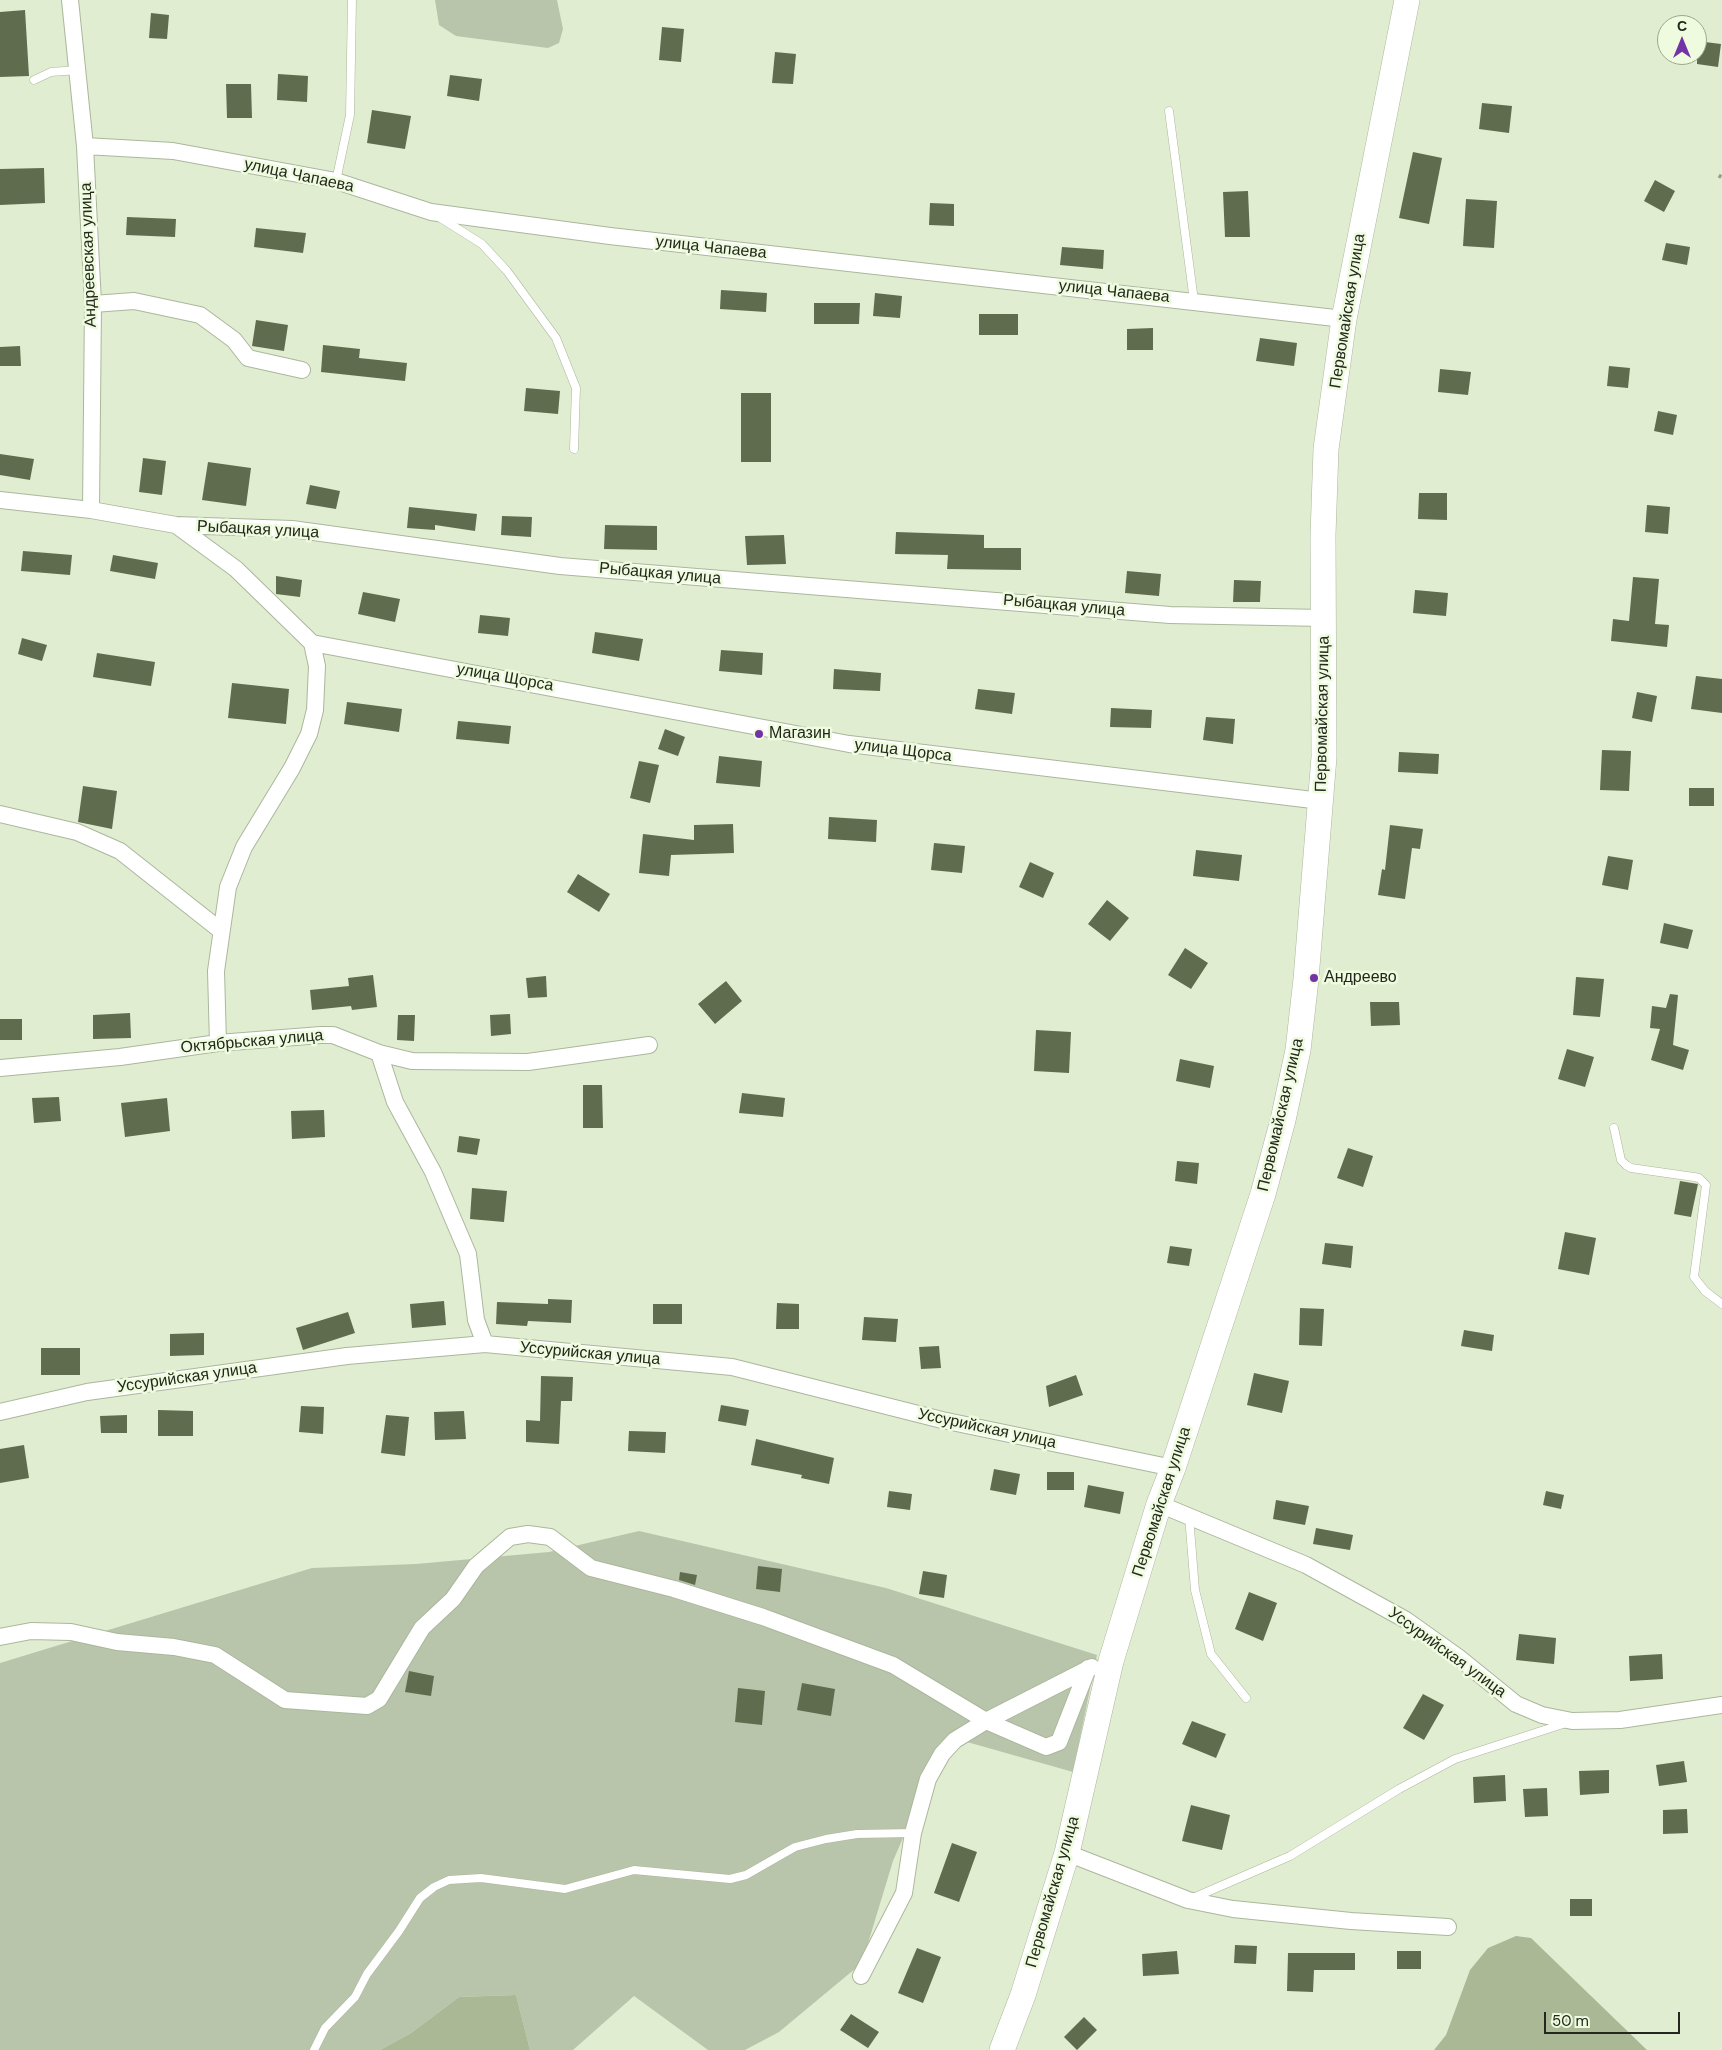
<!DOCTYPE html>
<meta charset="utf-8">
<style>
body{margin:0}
#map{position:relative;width:1722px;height:2050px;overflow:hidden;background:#e1edd1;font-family:"DM Sans",sans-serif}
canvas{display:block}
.north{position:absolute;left:1657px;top:15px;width:50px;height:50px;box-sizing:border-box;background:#eefbde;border:1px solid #9da691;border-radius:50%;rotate:0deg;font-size:14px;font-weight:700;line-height:20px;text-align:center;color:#23271d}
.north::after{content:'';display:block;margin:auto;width:18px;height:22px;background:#7432a7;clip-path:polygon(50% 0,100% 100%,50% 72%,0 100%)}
.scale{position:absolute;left:1544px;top:2012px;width:136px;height:22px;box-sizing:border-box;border:2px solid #23271d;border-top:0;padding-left:6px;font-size:15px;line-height:18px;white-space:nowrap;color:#23271d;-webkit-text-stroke:4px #eefbde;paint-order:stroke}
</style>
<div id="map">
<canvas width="1722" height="2050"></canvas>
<div class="north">С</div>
<div class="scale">50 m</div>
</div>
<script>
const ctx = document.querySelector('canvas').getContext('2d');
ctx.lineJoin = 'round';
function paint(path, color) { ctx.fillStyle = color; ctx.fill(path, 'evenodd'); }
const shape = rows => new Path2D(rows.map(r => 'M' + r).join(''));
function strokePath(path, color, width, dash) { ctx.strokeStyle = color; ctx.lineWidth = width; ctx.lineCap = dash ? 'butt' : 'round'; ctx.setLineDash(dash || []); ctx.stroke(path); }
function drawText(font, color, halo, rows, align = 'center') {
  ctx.font = font + ' "DM Sans",sans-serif'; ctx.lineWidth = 5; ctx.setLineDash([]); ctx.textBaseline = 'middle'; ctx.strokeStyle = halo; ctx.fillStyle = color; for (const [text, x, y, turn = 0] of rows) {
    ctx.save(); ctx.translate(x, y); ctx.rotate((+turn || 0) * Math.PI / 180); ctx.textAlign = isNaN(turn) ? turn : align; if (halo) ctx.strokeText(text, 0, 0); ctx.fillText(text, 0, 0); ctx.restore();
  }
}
paint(shape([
 [435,0,557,0,563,29,559,43,548,48,456,36,439,25],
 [639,1531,886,1588,1097,1655,1073,1772,960,1740,932,1771,893,1861,862,1963,779,2032,745,2050,708,2050,634,1996,573,2050,530,2050,516,1995,459,1997,411,2033,380,2050,0,2050,0,1663,312,1568,416,1564,549,1552]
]), '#b9c5ab');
paint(shape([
 [1516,1936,1531,1938,1647,2050,1434,2050,1446,2035,1470,1970,1488,1948],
 [516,1995,530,2050,380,2050,411,2033,459,1997]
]), '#aab896');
paint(shape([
 [25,10,29,76,0,77,0,12],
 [151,13,169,15,167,39,149,38],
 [662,27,684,29,681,62,659,60],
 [1697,41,1721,44,1718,67,1697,64],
 [775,52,796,54,793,84,772,83],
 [278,74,308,76,307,102,277,100],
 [450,75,482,79,479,101,447,96],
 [226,84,251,84,252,118,227,118],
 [1482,103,1512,106,1509,133,1479,129],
 [372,110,411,116,405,149,367,143],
 [1413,152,1442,158,1429,224,1399,218],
 [44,168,45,203,0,205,0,169],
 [1655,180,1675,191,1664,212,1644,201],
 [1248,191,1250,237,1225,237,1223,192],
 [1466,199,1497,201,1494,248,1463,246],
 [930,203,954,204,954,226,929,225],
 [127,217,176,219,175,237,126,235],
 [256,228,306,233,303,253,254,247],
 [1666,243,1690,247,1687,265,1662,260],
 [1062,247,1104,250,1103,269,1060,265],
 [721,290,767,293,766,312,720,309],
 [875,293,902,296,900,318,873,316],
 [814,303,860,303,859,324,814,324],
 [979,314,1018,314,1018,335,979,335],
 [256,320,288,325,284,351,252,346],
 [1153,328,1153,350,1127,350,1127,329],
 [1260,338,1297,343,1294,366,1256,361],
 [323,345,360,349,359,358,407,363,405,381,321,372],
 [20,346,21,366,0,366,0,347],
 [1609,366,1630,368,1628,388,1607,386],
 [1440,369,1471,372,1468,395,1438,392],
 [526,388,560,391,558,414,524,411],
 [741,393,771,393,771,462,741,462],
 [1658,411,1677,415,1673,435,1654,431],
 [0,454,34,459,30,480,0,475],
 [143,458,166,461,162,495,139,492],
 [208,462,251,468,246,506,202,500],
 [310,485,340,491,336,509,306,504],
 [1419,493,1447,493,1447,520,1418,519],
 [1647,505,1670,507,1668,534,1645,532],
 [409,507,477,514,475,531,435,525,435,530,407,528],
 [502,516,532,517,531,537,501,535],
 [605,525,657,526,657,550,604,549],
 [896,532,984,535,984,548,1021,548,1021,570,947,569,948,555,895,554],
 [784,535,786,564,747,565,745,536],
 [23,551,72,555,70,575,21,571],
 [113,555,158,563,155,579,110,571],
 [1127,571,1161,574,1159,596,1125,593],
 [276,576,302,580,300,597,276,594],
 [1633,577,1659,579,1655,624,1669,625,1667,647,1611,641,1613,619,1629,621],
 [1234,580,1261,581,1260,602,1233,602],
 [1415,590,1448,593,1446,616,1413,613],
 [363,592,400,599,395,622,358,614],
 [480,615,510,618,508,636,478,633],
 [595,632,643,639,639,661,592,653],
 [22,638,47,645,42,661,18,654],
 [721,650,763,653,762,675,719,671],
 [97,653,155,662,151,686,93,677],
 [834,669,881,673,880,691,833,689],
 [1696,676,1722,679,1722,713,1691,709],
 [232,683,289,689,286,724,228,718],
 [978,689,1015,693,1012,714,975,709],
 [1637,692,1657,696,1652,722,1632,718],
 [347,702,402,709,399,732,344,724],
 [1111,708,1152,710,1151,728,1110,727],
 [1206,717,1235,719,1233,744,1203,740],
 [458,721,511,726,509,744,456,739],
 [665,729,685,737,678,756,658,749],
 [1602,750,1631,751,1629,791,1600,790],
 [1399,752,1439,754,1438,774,1398,772],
 [719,756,762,761,760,787,716,783],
 [639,761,659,765,650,803,630,798],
 [83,786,117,791,112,829,78,822],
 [1689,788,1714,788,1714,806,1689,806],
 [829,817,877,820,876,842,828,839],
 [733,824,734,853,671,855,669,876,639,873,643,834,694,840,694,825],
 [1390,825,1423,829,1420,849,1412,848,1405,899,1378,895,1382,869,1385,870],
 [934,843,965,846,962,873,931,870],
 [1196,850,1242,855,1239,881,1193,876],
 [1608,856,1633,860,1628,890,1602,885],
 [1030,862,1054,873,1043,898,1019,887],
 [578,874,610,894,599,912,567,892],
 [1107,900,1129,918,1110,941,1088,924],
 [1664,923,1693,930,1688,949,1660,943],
 [1185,948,1208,963,1191,989,1168,975],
 [373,975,377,1007,352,1010,351,1006,312,1010,310,990,349,986,348,978],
 [546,976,547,997,528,998,526,978],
 [1576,977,1604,979,1600,1017,1573,1015],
 [726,981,742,1001,715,1024,698,1004],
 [1670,994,1678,995,1673,1045,1689,1050,1683,1070,1651,1060,1660,1029,1650,1028,1652,1006,1666,1008],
 [1370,1002,1399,1002,1400,1025,1371,1026],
 [130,1013,131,1038,93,1039,93,1015],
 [510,1014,511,1034,491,1036,490,1015],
 [398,1015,415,1015,414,1041,397,1040],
 [0,1019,22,1019,22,1040,0,1040],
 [1036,1030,1071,1032,1069,1073,1034,1071],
 [1567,1049,1594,1057,1585,1087,1558,1079],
 [1180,1059,1214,1066,1210,1088,1176,1081],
 [583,1085,602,1085,603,1128,583,1128],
 [742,1093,785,1098,783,1117,739,1113],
 [59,1097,61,1121,34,1123,32,1098],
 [167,1098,170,1131,125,1137,121,1103],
 [324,1110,325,1137,292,1139,291,1111],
 [459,1136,480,1139,477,1155,457,1152],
 [1348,1148,1373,1156,1363,1187,1337,1178],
 [1177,1161,1199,1163,1197,1184,1175,1181],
 [1680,1181,1698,1184,1691,1217,1674,1214],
 [472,1188,507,1191,504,1222,470,1219],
 [1565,1232,1596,1238,1589,1275,1558,1269],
 [1325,1243,1353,1246,1351,1268,1322,1264],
 [1170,1246,1192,1249,1189,1266,1167,1263],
 [548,1299,572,1300,571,1323,528,1321,527,1326,496,1324,497,1302,548,1304],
 [444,1301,446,1325,412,1328,410,1304],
 [777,1303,799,1304,799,1329,776,1329],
 [653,1304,682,1304,682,1324,653,1324],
 [1300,1308,1324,1309,1322,1346,1299,1345],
 [348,1312,355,1333,303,1350,296,1328],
 [864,1317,898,1319,896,1342,862,1340],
 [1464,1330,1494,1335,1492,1351,1461,1346],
 [204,1333,204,1355,170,1356,170,1334],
 [939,1346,941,1368,921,1369,919,1347],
 [41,1348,80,1348,80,1375,41,1375],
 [1254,1373,1289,1381,1282,1413,1247,1405],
 [1076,1375,1083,1395,1049,1407,1046,1386],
 [541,1376,573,1377,572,1401,561,1401,559,1444,526,1442,526,1420,540,1421],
 [721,1405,749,1410,746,1426,718,1421],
 [301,1406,324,1407,323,1434,299,1432],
 [158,1410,193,1411,193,1436,158,1436],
 [464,1411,466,1439,435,1440,434,1412],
 [127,1415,127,1433,101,1433,100,1416],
 [386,1415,409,1417,405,1456,381,1453],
 [629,1431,666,1432,665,1453,628,1451],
 [756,1439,834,1458,829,1484,801,1478,802,1475,751,1465],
 [24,1445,29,1478,0,1483,0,1449],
 [994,1469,1020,1474,1016,1495,990,1490],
 [1047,1472,1074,1472,1074,1490,1047,1490],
 [1088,1485,1124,1492,1120,1514,1084,1507],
 [889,1491,912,1494,910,1510,887,1507],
 [1546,1491,1564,1495,1561,1509,1543,1505],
 [1276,1500,1309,1506,1305,1525,1273,1519],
 [1316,1528,1353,1535,1350,1550,1313,1544],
 [758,1566,782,1569,780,1592,756,1589],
 [923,1571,947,1575,944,1598,919,1594],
 [680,1572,697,1575,695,1585,679,1580],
 [1249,1592,1277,1603,1263,1641,1235,1629],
 [1519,1634,1556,1638,1554,1664,1516,1660],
 [1662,1654,1663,1679,1630,1681,1629,1656],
 [409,1671,434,1676,431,1696,405,1692],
 [802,1683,835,1689,831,1716,797,1710],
 [738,1688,765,1691,762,1725,735,1722],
 [1423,1694,1444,1705,1424,1740,1403,1728],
 [1192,1721,1226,1734,1216,1758,1182,1744],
 [1684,1761,1687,1782,1659,1786,1656,1765],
 [1609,1770,1609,1793,1580,1795,1579,1771],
 [1505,1775,1506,1801,1474,1803,1473,1777],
 [1547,1788,1548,1816,1525,1817,1523,1789],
 [1191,1805,1230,1815,1222,1850,1182,1841],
 [1687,1809,1688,1833,1663,1834,1663,1810],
 [952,1843,977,1852,959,1902,934,1893],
 [1570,1899,1592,1899,1592,1916,1570,1916],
 [1235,1945,1257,1946,1256,1964,1234,1963],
 [917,1948,941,1957,923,2003,898,1993],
 [1177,1951,1179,1974,1143,1976,1142,1954],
 [1397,1951,1421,1951,1421,1969,1397,1969],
 [1288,1953,1355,1953,1355,1970,1314,1970,1313,1992,1287,1991],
 [851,2014,879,2032,868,2048,840,2030],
 [1084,2017,1097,2030,1077,2050,1064,2037]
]), '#5f6c4d');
const lane = shape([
 [34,80,51,72,78,70],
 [1169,111,1194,301],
 [336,181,350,115,352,0],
 [439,217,482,244,507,271,556,338,576,388,574,449],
 [1614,1128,1621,1160,1626,1165,1631,1168,1694,1177,1699,1178,1706,1185,1694,1277,1705,1291,1722,1304],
 [1189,1516,1195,1590,1211,1654,1246,1698],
 [1193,1898,1290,1856,1399,1789,1455,1759,1566,1723],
 [314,2050,325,2028,355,1997,367,1974,399,1931,420,1898,434,1887,449,1880,481,1878,565,1889,634,1870,730,1879,746,1875,795,1847,826,1839,857,1834,913,1833]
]);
const street = shape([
 [70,0,85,146,93,304,91,510],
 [85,146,173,151,336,181,431,212,610,236,1344,319],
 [93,304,134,301,200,315,234,340,248,358,302,370],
 [0,500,91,510,176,525,292,529,560,566,1170,615,1324,618],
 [176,525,236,569,312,643,317,666,315,710,309,734,292,768,244,847,228,887,216,971,218,1043],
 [312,643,849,744,1321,801],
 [0,814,77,832,120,851,220,930],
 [379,1053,395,1102,433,1172,468,1254,476,1320,485,1344],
 [0,1068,120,1057,218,1043,321,1035,333,1035,379,1053,412,1061,528,1062,649,1045],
 [0,1412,87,1392,347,1356,485,1344,732,1367,942,1420,1173,1468],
 [1159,1504,1306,1565,1406,1620,1458,1657,1516,1704,1542,1715,1572,1721,1620,1720,1722,1705],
 [0,1637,31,1631,71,1632,117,1642,174,1647,215,1655,285,1700,367,1706,379,1699,422,1628,453,1599,476,1566,510,1537,528,1534,550,1537,591,1568,674,1589,763,1617,893,1665,986,1721,1046,1747,1059,1742,1088,1668],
 [1067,1853,1188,1900,1233,1909,1351,1921,1448,1927],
 [861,1976,904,1893,913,1833,928,1779,942,1754,955,1740,986,1721,1092,1667]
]);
const primary = shape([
 [1002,2050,1023,1995,1067,1853,1111,1661,1159,1504,1173,1468,1263,1194,1283,1120,1298,1050,1306,979,1324,757,1323,535,1326,449,1344,319,1407,0]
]);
strokePath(lane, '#abb79c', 9);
strokePath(street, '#abb79c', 18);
strokePath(primary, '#abb79c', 26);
strokePath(shape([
 [1719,178,1722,173]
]), '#969f8a', 3, [4, 2.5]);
strokePath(lane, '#fff', 8);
strokePath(street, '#fff', 16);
strokePath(primary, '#fff', 25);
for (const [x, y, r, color] of [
 [759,734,5,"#7432a7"],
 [1314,978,5,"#7432a7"]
]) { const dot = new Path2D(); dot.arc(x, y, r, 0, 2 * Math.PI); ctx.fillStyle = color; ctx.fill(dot); strokePath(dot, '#eefbde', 2); }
drawText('16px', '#23271d', '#eefbde', [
 ["улица Чапаева",299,176,12],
 ["улица Чапаева",711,248,6],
 ["Андреевская улица",89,255,-92],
 ["улица Чапаева",1114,292,6],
 ["Первомайская улица",1348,311,-81],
 ["Рыбацкая улица",258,530,3],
 ["Рыбацкая улица",660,574,5],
 ["Рыбацкая улица",1064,606,5],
 ["улица Щорса",505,678,10],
 ["Первомайская улица",1323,714,-89],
 ["улица Щорса",903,751,7],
 ["Октябрьская улица",252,1042,-5],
 ["Первомайская улица",1281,1115,-77],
 ["Уссурийская улица",590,1354,5],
 ["Уссурийская улица",187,1378,-8],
 ["Уссурийская улица",987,1429,12],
 ["Первомайская улица",1162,1502,-72],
 ["Уссурийская улица",1447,1653,36],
 ["Первомайская улица",1053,1892,-74]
]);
drawText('16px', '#23271d', '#eefbde', [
 ["Магазин",769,734],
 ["Андреево",1324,978]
], 'left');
</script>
